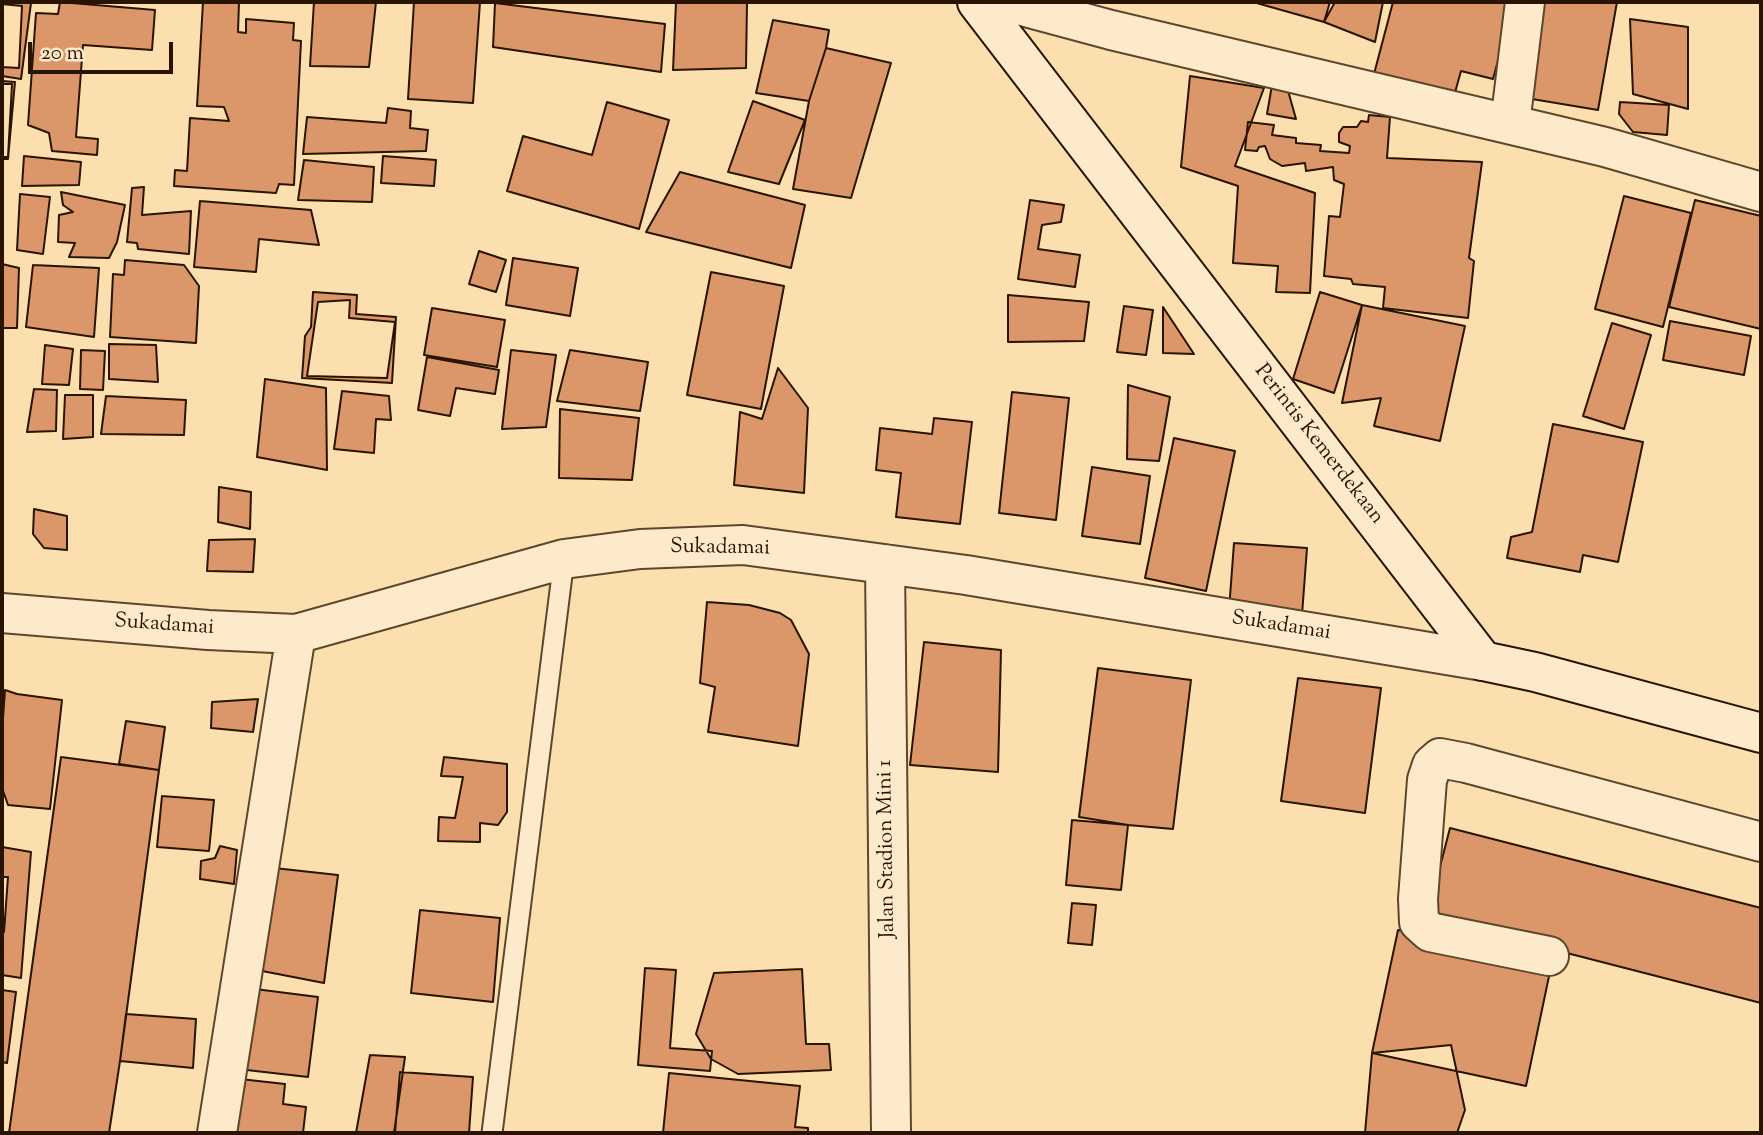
<!DOCTYPE html>
<style>
body{margin:0}
#map{position:relative;width:1763px;height:1135px;overflow:hidden;background:#fcdfaf;font-family:"Sorts Mill Goudy",serif}
canvas{display:block}
.frame{position:absolute;inset:0;border:4px solid #281400;pointer-events:none}
.scale{position:absolute;left:28px;top:42px;width:145px;height:32px;box-sizing:border-box;border:4px solid #281400;border-top:0;padding-left:9px;font-size:21px;line-height:24px;white-space:nowrap;color:#281400;-webkit-text-stroke:5px #fdeacb;paint-order:stroke}
</style>
<div id="map">
<canvas width="1763" height="1135"></canvas>
<div class="frame"></div>
<div class="scale">20 m</div>
</div>
<script>
const ctx = document.querySelector('canvas').getContext('2d');
ctx.lineJoin = 'round';
function paint(path, color) { ctx.fillStyle = color; ctx.fill(path, 'evenodd'); }
const shape = rows => new Path2D(rows.map(r => 'M' + r).join(''));
function strokePath(path, color, width, dash) { ctx.strokeStyle = color; ctx.lineWidth = width; ctx.lineCap = dash ? 'butt' : 'round'; ctx.setLineDash(dash || []); ctx.stroke(path); }
function drawText(font, color, halo, rows, align = 'center') {
  ctx.font = font + ' "Sorts Mill Goudy",serif'; ctx.lineWidth = 5; ctx.setLineDash([]); ctx.textBaseline = 'middle'; ctx.strokeStyle = halo; ctx.fillStyle = color; for (const [text, x, y, turn = 0] of rows) {
    ctx.save(); ctx.translate(x, y); ctx.rotate((+turn || 0) * Math.PI / 180); ctx.textAlign = isNaN(turn) ? turn : align; if (halo) ctx.strokeText(text, 0, 0); ctx.fillText(text, 0, 0); ctx.restore();
  }
}
const building = shape([
 [60,2,155,10,152,50,83,45,76,137,98,139,97,155,52,151,49,133,28,125,36,13,58,14,60,2],
 [203,2,239,2,238,32,246,33,246,19,294,23,293,40,301,41,294,185,279,184,276,193,174,186,175,170,187,171,190,118,229,121,224,107,197,106,203,2],
 [314,2,376,2,369,67,310,66,314,2],
 [414,2,480,2,473,103,408,99,414,2],
 [676,2,747,2,746,68,673,70,676,2],
 [1253,2,1330,2,1324,22,1253,2],
 [1335,2,1383,2,1375,42,1324,22,1335,2],
 [1393,2,1514,2,1493,79,1461,71,1454,96,1374,74,1393,2],
 [1533,2,1617,2,1598,110,1526,98,1533,2],
 [2,3,31,3,21,79,2,76,2,3],
 [495,3,665,24,661,72,493,47,495,3],
 [2,4,22,6,19,68,2,67,2,4],
 [1630,19,1688,27,1688,109,1633,94,1630,19],
 [773,20,829,30,826,48,809,101,756,93,773,20],
 [826,48,891,63,851,198,793,189,809,101,826,48],
 [1190,76,1264,88,1235,166,1315,193,1310,293,1276,292,1278,266,1233,263,1238,186,1181,167,1190,76],
 [2,81,15,82,8,159,2,159,2,81],
 [2,84,12,84,8,157,2,157,2,84],
 [1272,85,1287,87,1296,119,1267,114,1272,85],
 [753,101,805,120,779,184,728,172,753,101],
 [607,102,669,120,639,229,507,191,523,136,592,155,607,102],
 [1620,102,1669,105,1667,135,1633,132,1619,114,1620,102],
 [388,108,411,111,410,128,428,130,426,151,303,154,307,117,386,123,388,108],
 [1369,115,1390,117,1387,158,1482,162,1469,258,1474,261,1468,318,1383,308,1385,287,1353,284,1351,279,1324,276,1329,216,1340,217,1344,184,1334,180,1333,167,1306,171,1305,163,1282,166,1270,159,1265,146,1259,147,1257,151,1245,150,1248,122,1274,125,1272,135,1296,138,1296,143,1321,145,1320,151,1349,153,1350,146,1339,142,1339,133,1343,127,1357,127,1361,121,1368,122,1369,115],
 [24,156,81,162,79,185,22,186,24,156],
 [383,156,436,160,434,186,381,183,383,156],
 [304,160,374,167,372,202,298,200,304,160],
 [680,172,805,205,791,268,646,232,680,172],
 [144,187,142,215,191,211,189,254,138,249,137,243,127,242,132,188,144,187],
 [61,192,125,205,117,242,109,258,69,257,75,243,58,242,59,215,73,212,63,205,61,192],
 [20,194,50,197,43,254,17,250,20,194],
 [1624,196,1691,213,1663,327,1595,309,1624,196],
 [1030,200,1064,205,1061,222,1042,225,1038,249,1080,255,1075,287,1018,279,1030,200],
 [1695,200,1761,216,1761,329,1669,307,1695,200],
 [200,201,311,210,319,245,259,239,256,272,194,267,200,201],
 [479,251,506,260,496,292,469,284,479,251],
 [513,258,578,268,570,316,506,305,513,258],
 [125,260,184,265,199,286,196,343,110,337,113,274,124,275,125,260],
 [2,264,19,268,17,328,2,328,2,264],
 [33,265,99,268,94,337,26,327,33,265],
 [711,272,784,286,761,409,687,395,711,272],
 [313,292,357,295,356,314,396,317,392,383,302,378,305,336,311,327,313,292],
 [1320,292,1362,305,1334,393,1293,379,1320,292],
 [1008,295,1089,302,1084,341,1008,342,1008,295],
 [350,300,349,318,395,322,387,378,307,376,318,302,350,300],
 [1362,305,1465,326,1440,441,1374,426,1381,398,1342,403,1362,305],
 [1124,306,1153,310,1146,355,1117,352,1124,306],
 [1163,307,1194,354,1163,353,1163,307],
 [432,308,505,320,497,367,424,355,432,308],
 [1670,321,1751,336,1744,375,1663,360,1670,321],
 [1612,323,1651,335,1624,429,1583,416,1612,323],
 [109,344,156,345,158,382,109,379,109,344],
 [45,345,73,349,69,385,42,384,45,345],
 [81,350,105,351,103,390,80,389,81,350],
 [511,350,556,355,546,427,502,429,511,350],
 [570,350,648,362,640,411,557,401,570,350],
 [427,357,499,370,495,394,456,388,450,416,418,410,427,357],
 [778,368,808,408,804,493,734,485,740,412,762,419,778,368],
 [265,379,326,388,327,470,257,457,265,379],
 [1128,385,1170,397,1159,461,1127,459,1128,385],
 [34,389,57,390,56,431,27,432,34,389],
 [342,391,389,396,391,420,376,419,374,453,334,449,342,391],
 [1012,392,1069,398,1056,520,999,513,1012,392],
 [65,395,93,395,93,437,63,439,65,395],
 [106,396,186,400,184,435,101,434,106,396],
 [560,409,639,418,632,480,559,478,560,409],
 [934,418,972,422,960,524,896,517,901,473,876,470,880,428,932,434,934,418],
 [1553,424,1643,442,1618,562,1583,555,1580,572,1507,558,1511,537,1532,532,1553,424],
 [1174,438,1235,451,1206,591,1145,578,1174,438],
 [1092,467,1150,476,1140,544,1082,536,1092,467],
 [219,487,251,492,250,529,218,522,219,487],
 [34,509,67,516,67,550,44,548,33,534,34,509],
 [255,539,253,572,207,571,209,540,255,539],
 [1234,543,1307,548,1302,615,1229,610,1234,543],
 [707,602,749,605,780,613,791,620,809,654,798,746,708,732,715,687,700,683,707,602],
 [924,642,1001,650,998,772,910,765,924,642],
 [1098,668,1191,680,1173,829,1128,825,1079,817,1098,668],
 [1298,678,1381,688,1365,813,1281,801,1298,678],
 [5,690,17,694,62,700,50,809,8,805,2,788,2,732,5,690],
 [258,699,253,732,211,728,212,702,258,699],
 [126,721,165,727,159,770,119,764,126,721],
 [61,757,159,770,120,1061,109,1133,9,1133,61,757],
 [444,757,507,764,507,812,498,825,480,823,480,842,438,841,439,817,455,818,463,777,441,776,444,757],
 [162,796,214,800,209,851,157,847,162,796],
 [1072,820,1128,825,1121,890,1066,885,1072,820],
 [1450,828,1761,908,1761,1003,1427,917,1450,828],
 [220,846,237,850,234,884,200,879,201,861,215,858,220,846],
 [2,847,31,852,21,978,2,975,2,932,4,932,8,877,2,877,2,847],
 [265,867,338,875,324,983,257,970,265,867],
 [1072,903,1096,905,1092,945,1068,943,1072,903],
 [420,910,500,918,493,1002,411,993,420,910],
 [1398,930,1552,962,1526,1086,1372,1053,1398,930],
 [645,968,676,970,670,1048,712,1051,710,1071,638,1065,645,968],
 [802,969,806,1044,829,1044,831,1070,738,1074,711,1059,696,1034,714,973,802,969],
 [247,988,318,997,308,1077,238,1069,247,988],
 [2,990,16,992,7,1063,2,1062,2,990],
 [126,1014,196,1019,193,1068,120,1061,126,1014],
 [1451,1045,1465,1110,1457,1133,1365,1133,1372,1053,1451,1045],
 [370,1055,405,1057,394,1133,356,1133,370,1055],
 [400,1072,473,1077,469,1133,395,1133,400,1072],
 [669,1073,800,1086,795,1127,808,1128,808,1133,663,1133,669,1073],
 [240,1079,285,1084,283,1104,306,1107,303,1133,234,1133,240,1079]
]);
paint(building, '#db9669');
strokePath(building, '#281400', 2);
const lane = shape([
 [492,1133,564,559]
]);
const street = shape([
 [1007,2,1111,30,1605,147,1761,192],
 [1510,124,1525,2],
 [885,564,891,1133],
 [2,613,208,630,296,634,564,559,640,549,743,545,966,575,1483,661],
 [1549,956,1430,932,1419,922,1418,899,1427,780,1432,765,1440,758,1466,763,1761,842],
 [217,1133,296,634]
]);
const secondary = shape([
 [977,2,1483,661,1535,672,1761,733]
]);
strokePath(lane, '#5d472c', 23);
strokePath(street, '#5d472c', 42);
strokePath(secondary, '#281400', 42);
strokePath(lane, '#fdeacb', 19);
strokePath(street, '#fdeacb', 38);
strokePath(secondary, '#fdeacb', 38);
drawText('21px', '#281400', '#fdeacb', [
 ["Perintis Kemerdekaan",1318,445,52],
 ["Sukadamai",720,549,1],
 ["Sukadamai",164,626,4],
 ["Sukadamai",1281,627,9],
 ["Jalan Stadion Mini 1",888,849,-91]
]);
</script>
